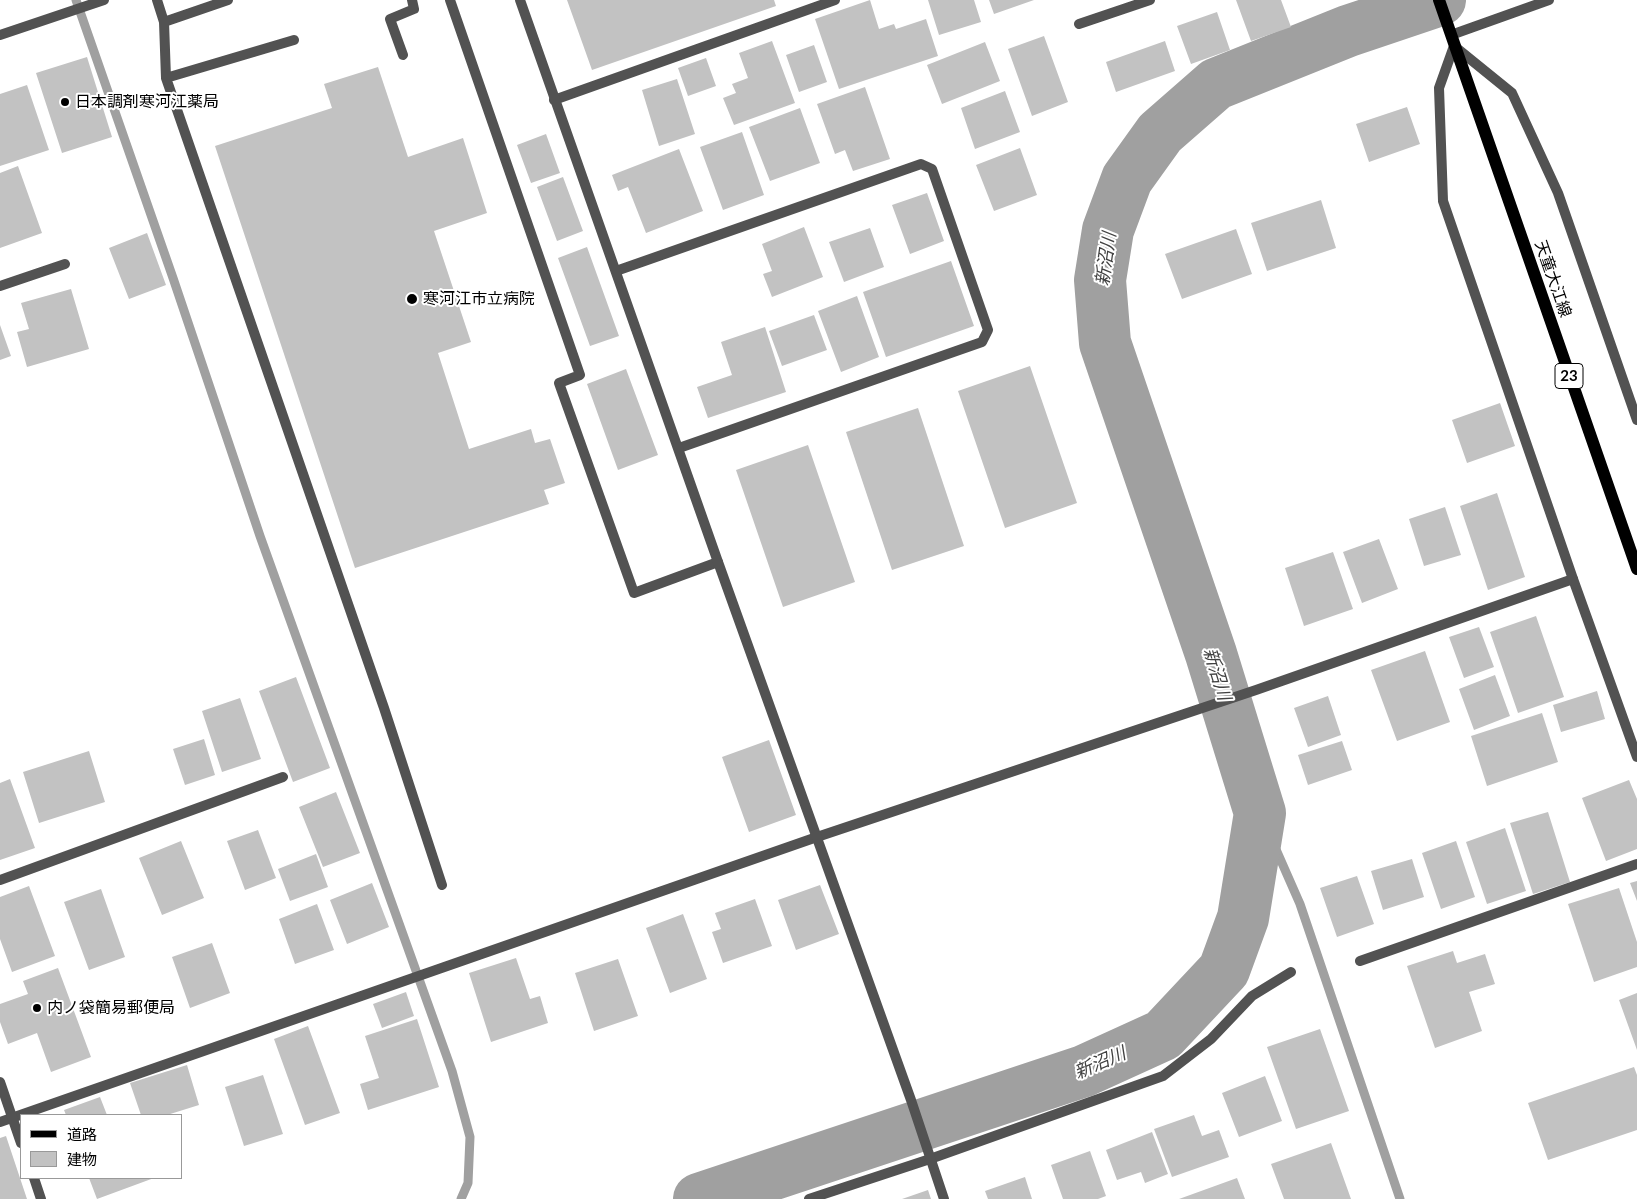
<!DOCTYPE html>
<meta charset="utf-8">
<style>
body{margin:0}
#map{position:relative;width:1637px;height:1199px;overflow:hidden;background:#fff;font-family:Lato,"Noto Sans JP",sans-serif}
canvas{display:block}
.legend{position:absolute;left:20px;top:1114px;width:162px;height:65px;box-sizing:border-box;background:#fff;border:1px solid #999;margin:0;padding:6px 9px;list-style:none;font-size:15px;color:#000}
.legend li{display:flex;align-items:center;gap:10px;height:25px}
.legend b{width:25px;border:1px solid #999}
</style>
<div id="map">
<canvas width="1637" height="1199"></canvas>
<ul class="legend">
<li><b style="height:6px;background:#000"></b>道路</li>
<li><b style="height:14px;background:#c2c2c2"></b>建物</li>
</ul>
</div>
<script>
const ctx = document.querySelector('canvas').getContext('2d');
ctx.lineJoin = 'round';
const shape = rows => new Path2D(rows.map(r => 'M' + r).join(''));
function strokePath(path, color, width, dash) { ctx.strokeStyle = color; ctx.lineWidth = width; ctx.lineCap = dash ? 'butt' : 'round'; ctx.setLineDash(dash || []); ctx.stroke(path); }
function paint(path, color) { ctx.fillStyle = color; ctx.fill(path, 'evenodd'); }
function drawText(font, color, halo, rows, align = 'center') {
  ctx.font = font + ' Lato,"Noto Sans JP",sans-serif'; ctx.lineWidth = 4; ctx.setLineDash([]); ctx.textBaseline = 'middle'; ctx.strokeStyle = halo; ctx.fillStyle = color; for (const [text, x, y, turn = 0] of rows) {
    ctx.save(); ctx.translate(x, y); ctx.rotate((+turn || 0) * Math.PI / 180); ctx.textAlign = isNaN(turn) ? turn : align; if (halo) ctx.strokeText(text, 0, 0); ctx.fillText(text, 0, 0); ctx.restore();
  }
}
strokePath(shape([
 [76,0,173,278,260,536,452,1071,470,1137,468,1183,461,1199],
 [1260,813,1300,904,1400,1199]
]), '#a0a0a0', 9);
strokePath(shape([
 [699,1199,1084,1071,1163,1035,1224,970,1243,918,1260,813,1211,654,1105,343,1100,280,1108,230,1127,179,1160,133,1216,84,1348,31,1440,0]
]), '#a0a0a0', 52);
paint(shape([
 [567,0,774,0,776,6,592,70],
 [870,0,879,29,894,24,896,29,926,19,938,56,839,89,815,19],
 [928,0,974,0,981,22,939,35],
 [989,0,1034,0,994,14],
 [1236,0,1281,0,1291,27,1251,41],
 [1217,12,1230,50,1191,64,1177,26],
 [1044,36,1068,102,1032,116,1008,49],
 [772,41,795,103,734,125,723,98,736,93,732,84,748,78,739,53],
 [1165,41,1175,71,1116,92,1106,62],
 [985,42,1000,81,942,104,927,65],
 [814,45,827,82,799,92,786,55],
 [87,57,112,137,62,153,36,73],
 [706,58,716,86,688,96,678,68],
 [378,67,408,157,463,138,487,213,434,231,471,342,438,353,469,449,531,429,535,443,550,439,565,483,544,490,549,504,355,568,215,146,332,108,324,84],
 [677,79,695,134,659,146,642,90],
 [27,85,49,150,0,166,0,94],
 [865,87,890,159,853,171,845,150,835,154,817,104],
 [1005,91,1020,132,975,149,961,108],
 [1407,107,1420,144,1369,162,1356,124],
 [800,108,820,163,770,181,749,127],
 [742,132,764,195,723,210,700,147],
 [546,134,560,173,531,183,517,145],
 [1020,148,1037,195,994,211,976,165],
 [679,149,703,211,646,233,628,187,618,191,612,175],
 [18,166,42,233,0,248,0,173],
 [563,177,583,231,557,241,537,187],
 [927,193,944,241,910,254,892,205],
 [1321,200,1336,248,1267,271,1251,223],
 [804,227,823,277,772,297,763,274,772,271,762,244],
 [870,228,884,267,844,282,829,242],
 [1236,229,1252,274,1182,299,1165,254],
 [147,233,166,285,129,299,109,248],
 [587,247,619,336,590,346,558,258],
 [951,261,974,326,886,357,863,292],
 [71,289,89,349,27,367,17,332,29,329,21,303],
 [857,296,879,357,841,372,818,311],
 [814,315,827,350,782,366,769,331],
 [0,325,11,356,0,360],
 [765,327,786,392,708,418,697,387,732,375,721,342],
 [1030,366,1077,503,1005,528,958,391],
 [626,369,658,455,618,470,587,384],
 [1500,403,1515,446,1467,463,1452,420],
 [918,408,964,546,892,570,846,432],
 [808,445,855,582,783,607,736,470],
 [1497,493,1525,577,1488,590,1460,506],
 [1445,507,1461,555,1424,566,1409,519],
 [1379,539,1398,589,1362,603,1343,552],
 [1333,552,1353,609,1304,626,1285,568],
 [1536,616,1564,697,1518,713,1490,632],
 [1479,627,1494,667,1464,678,1449,637],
 [1425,651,1450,722,1397,741,1371,670],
 [1495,675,1510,716,1474,730,1459,689],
 [296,677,330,768,293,782,259,691],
 [1597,691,1605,719,1561,732,1553,705],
 [1328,696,1341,735,1308,747,1294,708],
 [240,698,261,759,222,772,202,711],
 [1542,713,1558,762,1487,786,1471,736],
 [204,739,215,775,185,785,173,749],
 [769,740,796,815,749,832,722,757],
 [1342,741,1352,770,1308,785,1298,755],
 [89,751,105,802,39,823,23,772],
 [10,779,35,848,0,860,0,783],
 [1629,780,1637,799,1637,849,1606,861,1582,798],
 [336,792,360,853,323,867,299,807],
 [1548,812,1570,882,1533,894,1510,823],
 [1505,828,1526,891,1487,904,1466,842],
 [258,830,276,878,245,890,227,841],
 [181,841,204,898,162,915,139,858],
 [1456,841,1475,897,1441,909,1422,853],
 [316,854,328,887,290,901,278,869],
 [1412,859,1424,897,1383,910,1371,871],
 [1357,876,1374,924,1337,937,1320,888],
 [1637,881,1637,901,1630,883],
 [372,883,389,927,347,944,330,900],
 [820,885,839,934,796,950,778,900],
 [29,886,55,956,12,972,0,939,0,897],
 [1619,888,1637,942,1637,967,1594,982,1568,904],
 [101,889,125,957,89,970,64,902],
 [755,899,772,946,723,963,712,932,721,929,715,913],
 [317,904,334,950,295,964,279,919],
 [683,914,707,979,670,993,646,928],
 [212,943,230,993,190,1008,172,957],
 [1453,951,1457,963,1485,954,1495,984,1469,992,1482,1031,1435,1048,1407,966],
 [516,958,530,999,540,996,548,1023,491,1042,469,973],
 [618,959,638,1016,594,1031,575,973],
 [58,968,91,1057,51,1072,37,1033,8,1044,0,1022,0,1004,28,994,23,981],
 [406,992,414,1016,382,1028,373,1004],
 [1637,993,1637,1050,1619,1000],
 [417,1019,439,1087,368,1110,360,1084,379,1078,365,1036],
 [308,1026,340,1113,305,1125,274,1039],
 [1320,1029,1349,1111,1296,1129,1267,1047],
 [187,1065,199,1105,167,1115,141,1115,130,1083],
 [1634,1067,1637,1075,1637,1130,1548,1160,1528,1103],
 [263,1075,283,1134,244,1146,225,1087],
 [1265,1076,1282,1121,1239,1137,1222,1093],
 [100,1097,107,1115,66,1115,64,1110],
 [1194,1115,1202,1136,1219,1130,1229,1157,1172,1177,1154,1129],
 [1152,1132,1168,1174,1145,1183,1141,1172,1117,1180,1106,1150],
 [6,1136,27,1199,0,1199,0,1138],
 [1331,1143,1351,1199,1284,1199,1271,1164],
 [1090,1151,1106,1196,1098,1199,1063,1199,1051,1165],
 [1025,1177,1032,1199,988,1199,985,1191],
 [89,1178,154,1178,97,1199],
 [1237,1178,1245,1199,1179,1199],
 [928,1190,931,1199,902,1199]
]), '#c2c2c2');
strokePath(shape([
 [157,0,164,22],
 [228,0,164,22,166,78,384,708,442,885],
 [450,0,580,375,559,383,634,593,718,562],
 [1079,24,1150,0],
 [1451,35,1549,0],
 [403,55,390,19,414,9,412,0],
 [166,78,294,40],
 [554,100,835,0],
 [616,271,921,164,932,169,988,330,982,342,679,448],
 [0,286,65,264],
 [0,880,283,777],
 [1360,961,1637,864],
 [0,1122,817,837,1256,690,1573,579],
 [809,1199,930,1159,1163,1076,1211,1039,1252,996,1291,972]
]), '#525252', 10);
strokePath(shape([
 [520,0,718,562,911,1100,944,1199],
 [1637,420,1558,193,1512,93,1454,46,1439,88,1443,201,1573,579,1637,757],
 [0,1082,21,1143],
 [34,1178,41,1199]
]), '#525252', 10);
strokePath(shape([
 [0,35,104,0]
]), '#525252', 10);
strokePath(shape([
 [1439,0,1637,569]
]), '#000', 12);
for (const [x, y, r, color] of [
 [65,102,5,"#000"],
 [412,299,6,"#000"],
 [37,1008,5,"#000"]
]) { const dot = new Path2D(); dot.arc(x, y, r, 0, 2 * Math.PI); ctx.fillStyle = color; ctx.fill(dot); strokePath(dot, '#fff', 2); }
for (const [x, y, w] of [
 [1569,376,28]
]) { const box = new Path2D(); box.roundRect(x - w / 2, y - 12.5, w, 25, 4); ctx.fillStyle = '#fff'; ctx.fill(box); strokePath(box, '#000', 1); }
drawText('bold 15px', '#000', null, [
 ["23",1569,376]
]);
drawText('16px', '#000', '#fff', [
 ["日本調剤寒河江薬局",75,102],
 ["寒河江市立病院",423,299],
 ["内ノ袋簡易郵便局",47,1008]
], 'left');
drawText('16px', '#000', '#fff', [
 ["天童大江線",1553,279,71]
]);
drawText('italic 18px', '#414141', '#fff', [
 ["新沼川",1106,259,-82],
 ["新沼川",1217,674,73],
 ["新沼川",1100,1063,-23]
]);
</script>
